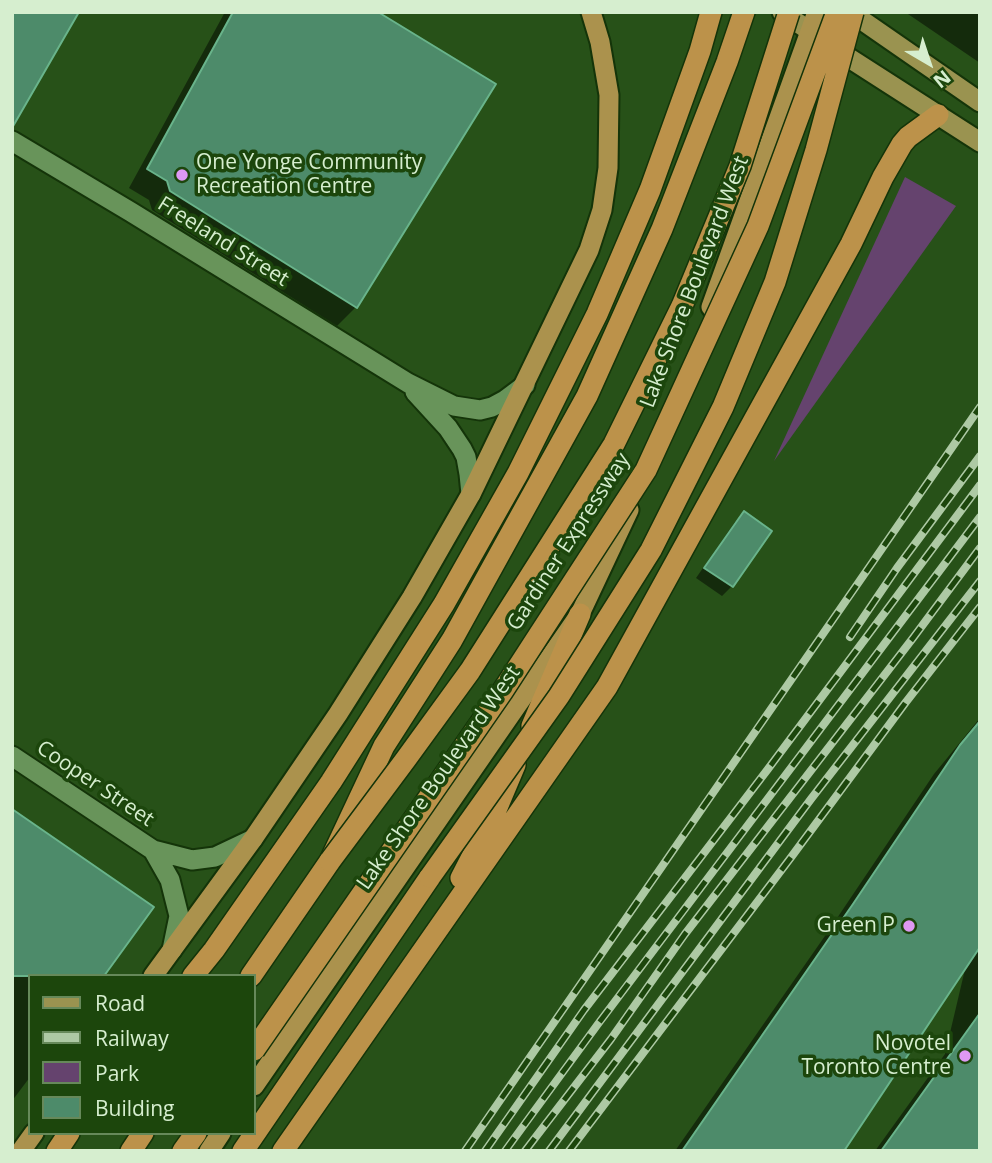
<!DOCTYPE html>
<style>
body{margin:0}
#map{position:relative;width:992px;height:1163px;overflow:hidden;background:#275118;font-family:"Open Sans",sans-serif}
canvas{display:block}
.frame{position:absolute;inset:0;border:14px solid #d6eecf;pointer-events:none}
.legend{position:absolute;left:28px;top:974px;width:228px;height:161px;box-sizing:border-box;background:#1c460c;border:2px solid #66895a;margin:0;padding:9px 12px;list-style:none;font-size:21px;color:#d6eecf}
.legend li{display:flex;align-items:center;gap:14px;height:35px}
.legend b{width:35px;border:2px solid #66895a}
.north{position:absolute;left:894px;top:28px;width:70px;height:70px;-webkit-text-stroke:5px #1c460c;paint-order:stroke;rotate:141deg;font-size:19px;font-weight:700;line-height:28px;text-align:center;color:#d6eecf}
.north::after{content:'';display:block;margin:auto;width:24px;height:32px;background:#d6eecf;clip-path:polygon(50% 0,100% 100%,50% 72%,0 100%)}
</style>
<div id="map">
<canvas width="992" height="1163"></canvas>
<div class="frame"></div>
<ul class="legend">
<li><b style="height:9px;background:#9a9350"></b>Road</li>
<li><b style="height:9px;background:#adc9a4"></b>Railway</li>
<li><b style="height:19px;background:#65436e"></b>Park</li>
<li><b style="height:19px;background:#4d8b6a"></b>Building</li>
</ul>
<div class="north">N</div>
</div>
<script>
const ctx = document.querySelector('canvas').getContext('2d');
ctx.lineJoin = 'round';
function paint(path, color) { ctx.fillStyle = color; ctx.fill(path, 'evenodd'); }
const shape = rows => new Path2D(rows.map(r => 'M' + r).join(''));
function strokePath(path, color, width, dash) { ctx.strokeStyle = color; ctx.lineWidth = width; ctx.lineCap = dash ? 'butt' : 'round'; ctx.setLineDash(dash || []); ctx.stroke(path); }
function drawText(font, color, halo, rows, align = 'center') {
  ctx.font = font + ' "Open Sans",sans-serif'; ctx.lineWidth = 7; ctx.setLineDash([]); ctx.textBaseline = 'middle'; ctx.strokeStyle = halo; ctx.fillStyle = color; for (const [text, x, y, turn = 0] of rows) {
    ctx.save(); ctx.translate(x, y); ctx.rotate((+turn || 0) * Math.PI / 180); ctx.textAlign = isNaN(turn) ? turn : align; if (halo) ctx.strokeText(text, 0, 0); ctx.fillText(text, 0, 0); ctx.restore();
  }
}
paint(shape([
 [905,177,956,206,774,461]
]), '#65436e');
paint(shape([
 [225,12,375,12,356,307,337,326,152,210,149,200,129,188],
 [905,12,980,12,980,63],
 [744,513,770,531,732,586,722,596,696,578,735,522],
 [980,718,980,1151,875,1151,945,1054,966,965,843,1151,675,1151,827,933,934,774],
 [12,811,30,976,30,1077,12,1101]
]), '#0007');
const building = shape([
 [12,12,79,12,12,128,12,12],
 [233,12,378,12,496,84,357,308,170,191,167,181,147,169,233,12],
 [744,511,772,531,733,587,704,568,744,511],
 [980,721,980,947,844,1151,682,1151,853,904,960,745,980,721],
 [12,809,154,907,104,976,12,976,12,809],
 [980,1013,980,1151,881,1151,980,1013]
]);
paint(building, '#4d8b6a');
strokePath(building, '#69b48b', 2);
const minor = shape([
 [12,141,131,212,408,383,454,406,480,410,492,407,505,400,525,385],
 [415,392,448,428,462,449,466,457,469,474,471,494],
 [12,756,153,850,192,860,215,857,253,839],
 [153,850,170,880,179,916,172,950]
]);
const primary = shape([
 [782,12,846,56,980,142],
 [850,12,980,102]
]);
const trunk = shape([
 [711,307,817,12],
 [153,976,253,839,338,714,412,597,471,494,589,250,602,210,608,168,609,95,600,42,591,12],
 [254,1086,580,614,629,510],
 [21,1151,34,1133],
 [209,1151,221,1133]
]);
const motorway = shape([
 [532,726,580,614],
 [461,878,496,810,515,765],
 [193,976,214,950,331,782,444,604,518,473,597,314,650,190,700,51,711,12],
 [251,976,330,861,384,746,452,640,587,396,662,229,727,62,744,12],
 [57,1151,69,1133],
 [131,1151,143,1133],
 [183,1151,196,1133],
 [243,1151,430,877],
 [283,1151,607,687,851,244,883,177,902,144,908,137,938,115]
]);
strokePath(minor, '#143409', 23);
strokePath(primary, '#143409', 23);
strokePath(trunk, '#143409', 23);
strokePath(motorway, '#143409', 24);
strokePath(minor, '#68945a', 19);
strokePath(primary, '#9a9350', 19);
strokePath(trunk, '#ab924d', 19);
strokePath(motorway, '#bc924a', 21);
const rail = shape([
 [850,637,897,568,980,456],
 [465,1151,980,407],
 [485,1151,584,1010,768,769,980,485],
 [505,1151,598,1024,980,517],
 [525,1151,611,1039,685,934,913,638,980,548],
 [549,1151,811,799,980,581],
 [569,1151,792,856,906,702,980,607]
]);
strokePath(rail, '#adc9a4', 8);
strokePath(rail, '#1c460c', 5, [16]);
const motorwayBridge = shape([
 [330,861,406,759,470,671,614,444,682,306,740,166,789,12],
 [430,877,559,696,651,550,723,407,775,282,816,150,853,12],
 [254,1050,502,692,646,470,758,226,837,12]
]);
strokePath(motorwayBridge, '#143409', 24, []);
strokePath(motorwayBridge, '#bc924a', 21);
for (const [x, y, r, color] of [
 [182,175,7,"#de98f2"],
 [909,926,7,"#de98f2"],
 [965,1056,7,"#de98f2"]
]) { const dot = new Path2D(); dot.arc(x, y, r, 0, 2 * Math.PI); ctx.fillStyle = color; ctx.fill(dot); strokePath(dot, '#1c460c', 2.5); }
drawText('21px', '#d6eecf', '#1c460c', [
 ["One Yonge Community",196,163,"left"],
 ["Recreation Centre",196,187,"left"],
 ["Green P",895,926],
 ["Novotel",951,1044],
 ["Toronto Centre",951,1068]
], 'right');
drawText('21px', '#d6eecf', '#1c460c', [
 ["Freeland Street",223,242,32],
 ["Lake Shore Boulevard West",695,282,-69],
 ["Gardiner Expressway",569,542,-57],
 ["Lake Shore Boulevard West",439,778,-55],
 ["Cooper Street",95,784,34]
]);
</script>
